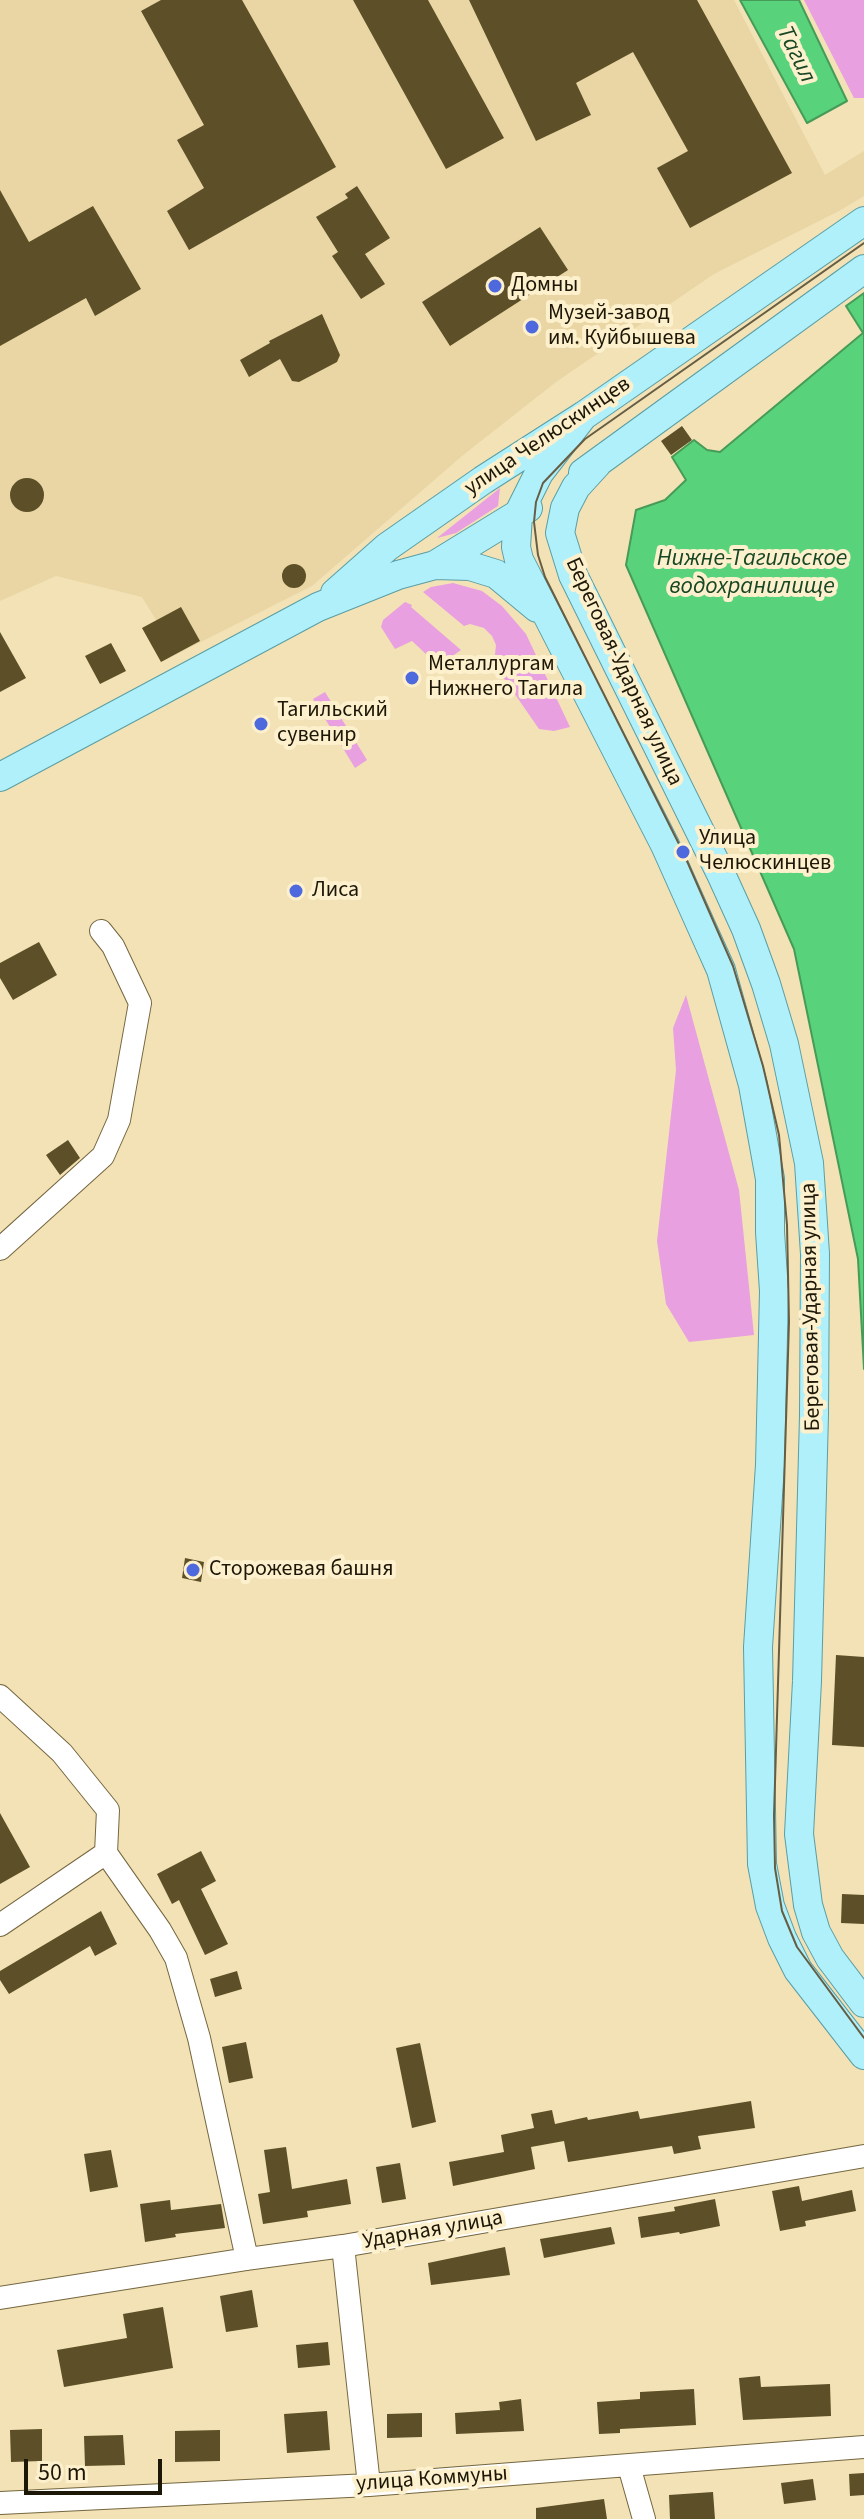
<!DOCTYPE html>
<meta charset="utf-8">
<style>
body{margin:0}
#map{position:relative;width:864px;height:2519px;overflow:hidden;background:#f2e2b6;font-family:"Source Sans 3",sans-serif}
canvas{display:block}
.scale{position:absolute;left:24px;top:2459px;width:138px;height:36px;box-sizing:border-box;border:4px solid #1d1707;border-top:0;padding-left:10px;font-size:24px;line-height:28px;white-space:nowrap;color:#1d1707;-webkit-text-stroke:6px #fdf0cd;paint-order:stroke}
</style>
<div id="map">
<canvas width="864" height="2519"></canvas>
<div class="scale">50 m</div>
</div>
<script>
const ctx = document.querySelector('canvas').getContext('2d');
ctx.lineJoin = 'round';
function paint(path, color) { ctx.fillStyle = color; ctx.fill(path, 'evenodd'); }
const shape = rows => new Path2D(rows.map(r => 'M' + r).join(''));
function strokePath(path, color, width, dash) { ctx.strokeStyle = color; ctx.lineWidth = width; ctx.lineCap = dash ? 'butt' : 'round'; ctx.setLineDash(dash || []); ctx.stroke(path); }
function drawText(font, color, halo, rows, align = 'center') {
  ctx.font = font + ' "Source Sans 3",sans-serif'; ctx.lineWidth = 8; ctx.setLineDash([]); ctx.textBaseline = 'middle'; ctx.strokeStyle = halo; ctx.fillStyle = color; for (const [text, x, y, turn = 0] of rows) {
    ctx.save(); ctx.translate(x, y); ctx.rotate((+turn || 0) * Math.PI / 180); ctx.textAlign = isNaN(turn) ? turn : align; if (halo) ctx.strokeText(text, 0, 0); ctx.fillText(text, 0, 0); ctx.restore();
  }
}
paint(shape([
 [0,0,734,0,825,175,864,151,864,196,839,211,714,274,556,382,462,456,312,586,161,662,142,628,156,620,142,597,56,576,0,601]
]), '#e9d6a4');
paint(shape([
 [804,0,864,0,864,98,854,98],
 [500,488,498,506,456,533,437,538],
 [453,583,482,591,502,606,526,634,570,727,554,731,539,729,494,664,496,645,492,636,484,628,470,624,464,626,423,592,431,587],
 [405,602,412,605,411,607,461,650,435,668,427,655,412,641,395,649,381,627,383,620],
 [325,692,367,760,355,768,313,699],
 [686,995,739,1190,754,1335,689,1342,666,1304,657,1241,676,1070,673,1028]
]), '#e8a0e1');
const water = shape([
 [740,0,799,0,847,101,807,123,740,0],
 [864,293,864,1369,858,1259,794,949,626,565,636,510,665,500,686,480,672,457,694,440,707,450,720,452,863,333,846,306,864,293]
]);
paint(water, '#59d37b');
strokePath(water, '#479b58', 2);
paint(shape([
 [161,0,242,0,336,167,189,250,167,211,204,188,177,140,204,125,141,11],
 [353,0,428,0,504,138,446,169],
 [469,0,697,0,792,173,690,228,657,168,688,151,633,52,576,83,591,115,536,141],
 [357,186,390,238,365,254,385,284,361,299,332,256,338,252,316,217,348,198,345,194],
 [0,190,29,242,93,206,141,289,95,316,86,298,0,346],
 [540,227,568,270,450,346,422,302],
 [322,314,340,355,337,362,299,382,292,381,280,359,249,377,240,360,270,343,269,341],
 [682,426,692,440,671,455,661,441],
 '10 495a17 17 0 1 1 34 0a17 17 0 1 1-34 0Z',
 '282 576a12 12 0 1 1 24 0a12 12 0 1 1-24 0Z',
 [181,607,200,641,161,662,142,628],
 [0,632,26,678,0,692],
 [111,643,126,671,100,684,85,656],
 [39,942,57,975,13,1000,0,978,0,963],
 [68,1140,80,1158,60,1175,46,1155],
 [185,1558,204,1562,201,1582,182,1578],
 [836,1655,864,1657,864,1747,832,1745],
 [0,1813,30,1867,0,1884],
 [201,1851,216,1881,201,1889,228,1944,205,1955,179,1900,172,1904,157,1874],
 [842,1894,864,1895,864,1924,841,1923],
 [101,1911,117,1944,95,1956,90,1946,9,1994,0,1980,0,1971],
 [237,1971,242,1989,215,1997,210,1979],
 [246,2042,253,2078,229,2083,222,2047],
 [420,2043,436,2122,412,2128,396,2048],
 [751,2101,755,2128,698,2136,701,2149,674,2154,672,2146,568,2162,564,2141,531,2147,535,2169,453,2186,449,2162,504,2152,501,2135,534,2128,531,2114,552,2110,555,2124,587,2117,588,2120,638,2111,640,2119],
 [286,2147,292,2189,347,2179,351,2204,307,2211,308,2217,263,2224,258,2194,270,2192,264,2150],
 [111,2150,118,2187,90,2192,84,2154],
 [400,2163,406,2199,382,2203,376,2167],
 [799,2186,802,2201,852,2190,856,2211,805,2221,806,2226,780,2231,772,2191],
 [715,2199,720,2226,680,2234,679,2232,641,2238,638,2217,675,2211,674,2207],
 [170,2200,171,2210,221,2204,225,2228,175,2234,176,2237,145,2242,140,2204],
 [611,2227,615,2244,544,2258,540,2239],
 [505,2247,510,2275,431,2285,428,2263],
 [252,2290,258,2327,226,2332,220,2296],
 [163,2307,173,2368,64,2387,57,2350,127,2338,123,2314],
 [328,2342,330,2365,298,2368,296,2345],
 [760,2376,761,2387,830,2384,831,2416,743,2420,739,2378],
 [694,2389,696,2425,620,2429,620,2433,599,2434,597,2402,640,2399,640,2392],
 [521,2399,524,2431,456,2434,455,2413,500,2410,499,2402],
 [327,2411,330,2450,287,2453,284,2414],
 [422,2413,422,2437,387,2438,387,2414],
 [42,2429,42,2461,11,2462,10,2430],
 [220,2430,220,2461,175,2462,175,2431],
 [123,2435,125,2465,85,2466,84,2436],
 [864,2473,864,2495,850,2496,849,2474],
 [813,2479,816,2500,784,2504,781,2483],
 [713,2492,715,2519,670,2519,669,2495],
 [604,2499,607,2519,536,2519,536,2508]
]), '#5d4f27');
const minor = shape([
 [0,1249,103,1156,119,1120,140,1003,113,946,101,931],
 [0,1696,62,1753,108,1810,106,1853,160,1930,176,1958,199,2038,247,2259],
 [0,1925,106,1853],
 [343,2246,369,2485],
 [0,2298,247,2259,343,2246,864,2156],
 [629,2466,644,2519],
 [0,2503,369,2485,864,2447]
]);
const major = shape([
 [583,416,539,473,518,515,516,547,519,560,665,845,703,930,721,970,753,1085,770,1179,770,1232,774,1291,770,1465,758,1647,762,1864,770,1906,782,1938,798,1970,864,2055],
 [597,464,576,487,565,508,560,533,573,575,721,874,746,929,766,984,784,1044,809,1163,815,1254,814,1415,807,1681,799,1834,808,1905,816,1932,830,1958,864,2003],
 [583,473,864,269],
 [435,565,470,566,496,574,537,608],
 [335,593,387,547,483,480,583,416,864,221],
 [0,777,318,607,398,575,435,565,528,508]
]);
strokePath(minor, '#75663f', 24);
strokePath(major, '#5a9ea4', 30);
strokePath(minor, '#fff', 22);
strokePath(major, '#b0f0fb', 28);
strokePath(shape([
 [864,243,585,439,543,483,536,502,534,522,538,555,545,577,683,852,733,966,763,1066,779,1135,787,1225,789,1322,774,1815,775,1868,782,1911,797,1947,864,2038]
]), '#665d43', 2);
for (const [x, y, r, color] of [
 [495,286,8,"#4e68dd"],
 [532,327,8,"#4e68dd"],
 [412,678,8,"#4e68dd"],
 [261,724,8,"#4e68dd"],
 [683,852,8,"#4e68dd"],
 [296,891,8,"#4e68dd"],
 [193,1570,8,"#4e68dd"]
]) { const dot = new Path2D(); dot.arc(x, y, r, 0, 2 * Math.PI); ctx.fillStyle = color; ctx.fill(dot); strokePath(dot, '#fdf0cd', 3); }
drawText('22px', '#1d1707', '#fdf0cd', [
 ["Домны",511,286],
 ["Музей-завод",548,314],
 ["им. Куйбышева",548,339],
 ["Металлургам",428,665],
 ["Нижнего Тагила",428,690],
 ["Тагильский",277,711],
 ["сувенир",277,736],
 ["Улица",699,839],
 ["Челюскинцев",699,864],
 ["Лиса",312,891],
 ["Сторожевая башня",209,1570]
], 'left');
drawText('22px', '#1d1707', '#fdf0cd', [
 ["улица Челюскинцев",548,437,-34],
 ["Береговая-Ударная улица",623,672,65],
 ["Береговая-Ударная улица",812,1307,-91],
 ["Ударная улица",433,2231,-10],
 ["улица Коммуны",432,2480,-4]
]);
drawText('italic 24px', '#174725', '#fdf0cd', [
 ["Тагил",795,55,64],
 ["Нижне-Тагильское",752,560],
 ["водохранилище",752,588]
]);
</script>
